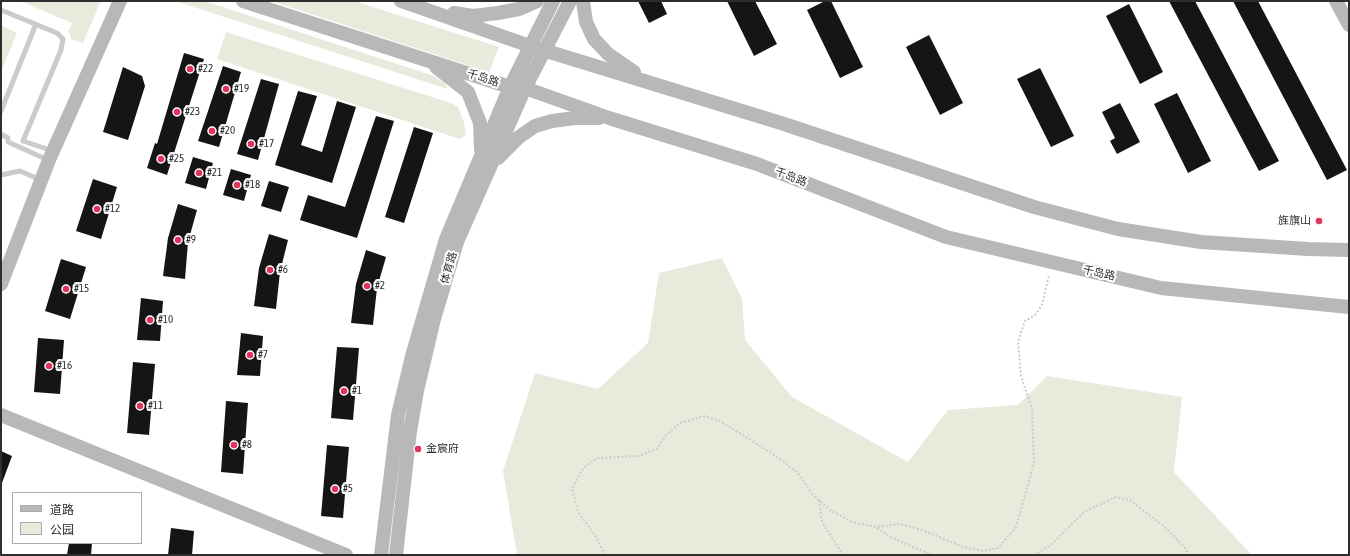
<!DOCTYPE html>
<meta charset="utf-8">
<style>
body{margin:0}
#map{position:relative;width:1350px;height:556px;overflow:hidden;background:#fff;font-family:"Asap Condensed","Noto Sans SC",sans-serif}
canvas{display:block}
.frame{position:absolute;inset:0;border:2px solid #2e2e2e;pointer-events:none}
.legend{position:absolute;left:12px;top:492px;width:130px;height:52px;box-sizing:border-box;background:#fff;border:1px solid #ababab;margin:0;padding:5px 7px;list-style:none;font-size:12px;color:#2e2e2e}
.legend li{display:flex;align-items:center;gap:8px;height:20px}
.legend b{width:20px;border:1px solid #ababab}
</style>
<div id="map">
<canvas width="1350" height="556"></canvas>
<div class="frame"></div>
<ul class="legend">
<li><b style="height:5px;background:#b8b8b8"></b>道路</li>
<li><b style="height:11px;background:#e6ebdc"></b>公园</li>
</ul>
</div>
<script>
const ctx = document.querySelector('canvas').getContext('2d');
ctx.lineJoin = 'round';
function paint(path, color) { ctx.fillStyle = color; ctx.fill(path, 'evenodd'); }
const shape = rows => new Path2D(rows.map(r => 'M' + r).join(''));
function strokePath(path, color, width, dash) { ctx.strokeStyle = color; ctx.lineWidth = width; ctx.lineCap = dash ? 'butt' : 'round'; ctx.setLineDash(dash || []); ctx.stroke(path); }
function drawText(font, color, halo, rows, align = 'center') {
  ctx.font = font + ' "Asap Condensed","Noto Sans SC",sans-serif'; ctx.lineWidth = 4; ctx.setLineDash([]); ctx.textBaseline = 'middle'; ctx.strokeStyle = halo; ctx.fillStyle = color; for (const [text, x, y, turn = 0] of rows) {
    ctx.save(); ctx.translate(x, y); ctx.rotate((+turn || 0) * Math.PI / 180); ctx.textAlign = isNaN(turn) ? turn : align; if (halo) ctx.strokeText(text, 0, 0); ctx.fillText(text, 0, 0); ctx.restore();
  }
}
paint(shape([
 [20,1,101,1,83,43,71,39,71,35,68,32,72,23],
 [175,1,204,1,434,76,445,83,448,89],
 [271,1,354,1,499,47,489,72],
 [1,25,17,33,1,72],
 [226,32,451,103,458,107,464,122,466,135,460,139,217,59],
 [722,258,742,299,745,340,792,397,908,462,948,410,1018,405,1047,376,1182,397,1174,472,1252,555,517,555,503,471,535,373,598,389,648,343,659,273]
]), '#e6ebdc');
paint(shape([
 [638,1,661,1,667,14,649,23],
 [727,1,755,1,777,44,754,56],
 [825,1,831,1,863,67,840,78,807,10],
 [1169,1,1195,1,1279,161,1259,171],
 [1233,1,1258,1,1347,170,1327,180],
 [1129,4,1163,72,1140,84,1106,16],
 [929,35,963,103,940,115,906,47],
 [184,53,204,59,167,175,147,168,155,143,157,144],
 [223,66,241,72,219,147,198,141],
 [123,67,142,76,145,86,128,140,103,132],
 [1040,68,1074,136,1051,147,1017,79],
 [261,79,279,84,258,160,237,154],
 [298,91,317,96,301,145,322,152,337,101,356,107,332,183,275,165],
 [1177,93,1211,161,1188,173,1154,104],
 [1120,103,1140,142,1117,154,1110,141,1115,138,1102,112],
 [376,116,394,121,357,238,300,220,308,195,345,207],
 [414,127,433,133,404,223,385,217],
 [193,157,213,163,206,189,185,183],
 [231,169,251,175,244,201,223,195],
 [93,179,117,187,101,239,76,231],
 [269,181,289,187,281,212,261,206],
 [178,204,197,210,188,242,185,279,163,276,168,238],
 [269,234,288,240,280,272,276,309,254,306,259,268],
 [366,250,386,257,377,288,373,325,351,323,356,284],
 [61,259,86,267,70,319,45,311],
 [141,298,163,301,160,341,137,340],
 [241,333,263,336,260,376,237,375],
 [38,338,64,340,60,394,34,392],
 [337,347,359,348,353,420,331,418],
 [133,362,155,364,149,435,127,433],
 [226,401,248,403,243,474,221,472],
 [327,445,349,447,343,518,321,516],
 [1,451,12,456,2,483,1,483],
 [171,528,194,531,192,555,168,555],
 [69,543,92,543,91,555,67,555]
]), '#151515');
strokePath(shape([
 [819,500,822,522,843,555],
 [877,528,890,537,932,555],
 [605,555,595,535,578,512,572,488,584,467,598,458,639,456,658,448,666,435,680,423,704,416,720,421,776,456,798,473,812,494,830,510,852,522,876,527,900,524,925,531,963,547,983,551,998,548,1016,527,1034,463,1032,409,1021,376,1018,341,1025,321,1035,315,1042,305,1049,275],
 [1034,555,1052,544,1084,512,1116,497,1130,500,1166,528,1186,549,1188,555]
]), '#cbcbcb', 2, [2, 2]);
strokePath(shape([
 [1,10,57,33,63,39,61,50,23,141,53,151],
 [1,111,36,24],
 [1,134,8,138,8,142,48,160],
 [1,175,20,171,41,180]
]), '#cbcbcb', 5);
strokePath(shape([
 [243,1,510,87,525,88,609,118,757,164,946,237,1161,288,1349,307],
 [401,1,530,46,781,123,1034,207,1118,229,1201,242,1308,249,1349,250],
 [583,1,586,22,594,39,608,54,634,72],
 [1336,1,1349,25],
 [454,13,473,16,498,13,519,9,537,1],
 [436,67,468,92,480,123,481,150],
 [498,158,519,137,535,126,552,121,575,118,599,118],
 [1,284,49,160,120,1],
 [1,415,346,555],
 [381,555,398,415,412,356,446,239,510,87,553,1],
 [396,555,410,431,417,391,434,319,457,242,525,88,570,1]
]), '#b8b8b8', 14);
for (const [x, y, r, color] of [
 [190,69,4,"#e1335c"],
 [226,89,4,"#e1335c"],
 [177,112,4,"#e1335c"],
 [212,131,4,"#e1335c"],
 [251,144,4,"#e1335c"],
 [161,159,4,"#e1335c"],
 [199,173,4,"#e1335c"],
 [237,185,4,"#e1335c"],
 [97,209,4,"#e1335c"],
 [1319,221,4,"#e1335c"],
 [178,240,4,"#e1335c"],
 [270,270,4,"#e1335c"],
 [367,286,4,"#e1335c"],
 [66,289,4,"#e1335c"],
 [150,320,4,"#e1335c"],
 [250,355,4,"#e1335c"],
 [49,366,4,"#e1335c"],
 [344,391,4,"#e1335c"],
 [140,406,4,"#e1335c"],
 [234,445,4,"#e1335c"],
 [418,449,4,"#e1335c"],
 [335,489,4,"#e1335c"]
]) { const dot = new Path2D(); dot.arc(x, y, r, 0, 2 * Math.PI); ctx.fillStyle = color; ctx.fill(dot); strokePath(dot, '#fff', 1.5); }
drawText('11px', '#2e2e2e', '#fff', [
 ["#22",198,69],
 ["#19",234,89],
 ["#23",185,112],
 ["#20",220,131],
 ["#17",259,144],
 ["#25",169,159],
 ["#21",207,173],
 ["#18",245,185],
 ["#12",105,209],
 ["旌旗山",1311,221,"right"],
 ["#9",186,240],
 ["#6",278,270],
 ["#2",375,286],
 ["#15",74,289],
 ["#10",158,320],
 ["#7",258,355],
 ["#16",57,366],
 ["#1",352,391],
 ["#11",148,406],
 ["#8",242,445],
 ["金宸府",426,449],
 ["#5",343,489]
], 'left');
drawText('11px', '#2e2e2e', '#fff', [
 ["千岛路",483,78,18],
 ["千岛路",791,177,21],
 ["体育路",449,268,-74],
 ["千岛路",1099,273,13]
]);
</script>
